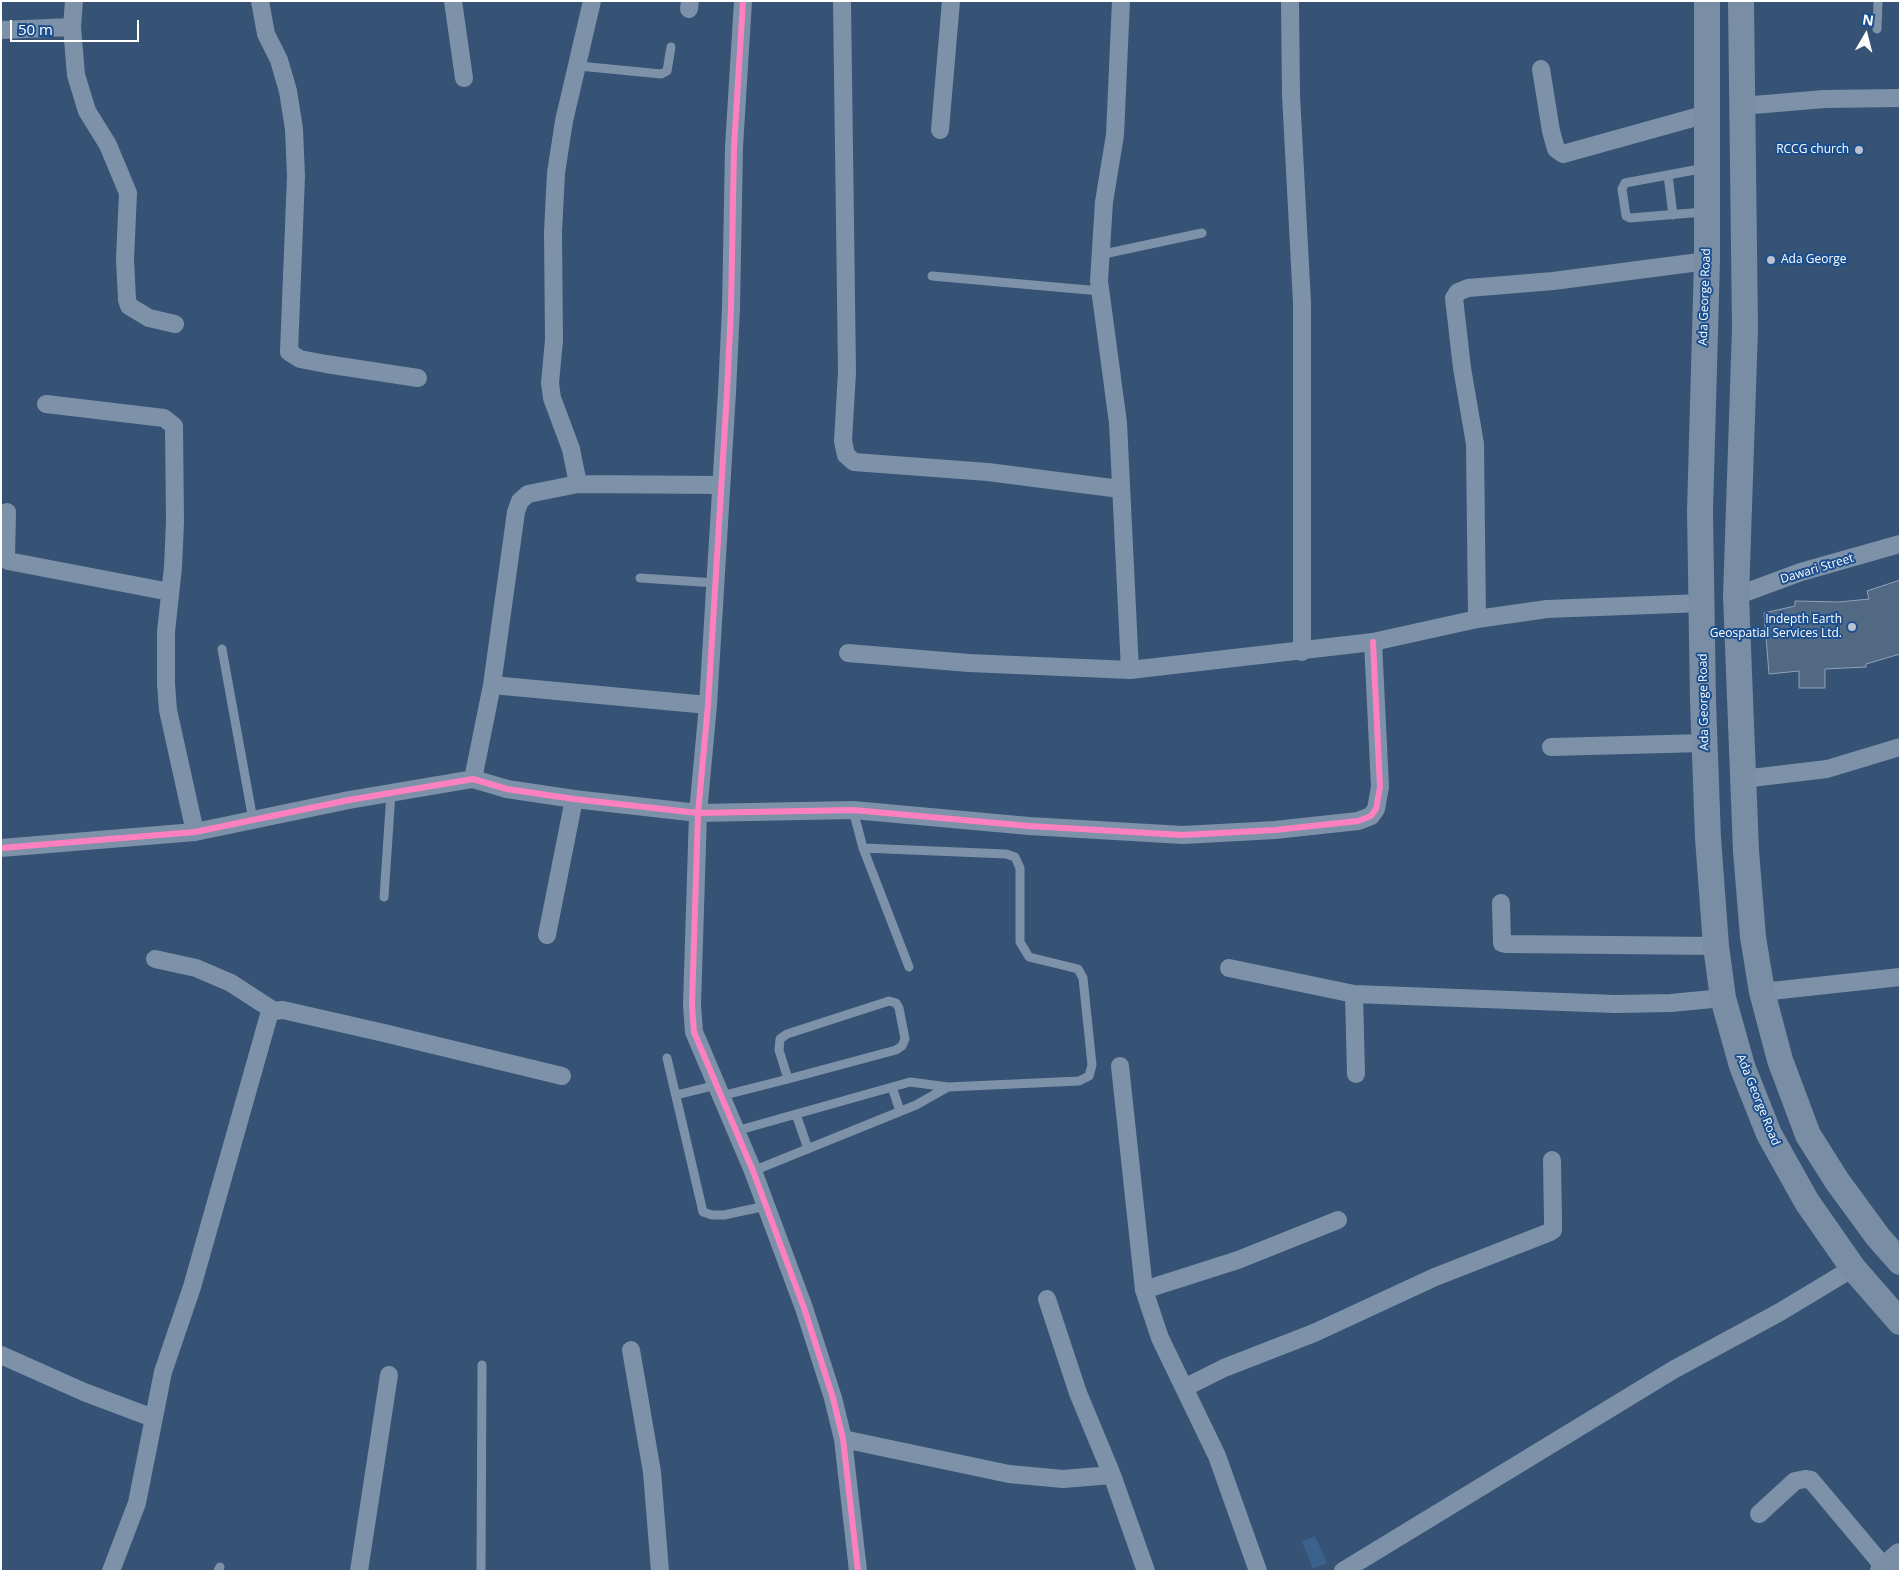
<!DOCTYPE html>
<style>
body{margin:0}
#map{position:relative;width:1901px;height:1572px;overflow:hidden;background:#365274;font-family:"Open Sans",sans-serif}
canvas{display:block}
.frame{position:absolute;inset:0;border:2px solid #fff;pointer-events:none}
.north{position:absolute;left:1841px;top:10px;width:50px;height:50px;-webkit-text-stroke:4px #1b4f8f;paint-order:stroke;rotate:8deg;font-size:14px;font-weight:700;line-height:20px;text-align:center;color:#fff}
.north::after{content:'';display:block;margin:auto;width:18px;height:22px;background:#fff;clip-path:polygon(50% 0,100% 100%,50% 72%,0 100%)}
.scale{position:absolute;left:10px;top:20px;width:129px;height:22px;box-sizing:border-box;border:2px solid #fff;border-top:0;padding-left:6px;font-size:15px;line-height:18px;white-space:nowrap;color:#fff;-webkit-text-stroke:4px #1b4f8f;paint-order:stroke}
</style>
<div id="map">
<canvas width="1901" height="1572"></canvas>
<div class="frame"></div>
<div class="north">N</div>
<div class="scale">50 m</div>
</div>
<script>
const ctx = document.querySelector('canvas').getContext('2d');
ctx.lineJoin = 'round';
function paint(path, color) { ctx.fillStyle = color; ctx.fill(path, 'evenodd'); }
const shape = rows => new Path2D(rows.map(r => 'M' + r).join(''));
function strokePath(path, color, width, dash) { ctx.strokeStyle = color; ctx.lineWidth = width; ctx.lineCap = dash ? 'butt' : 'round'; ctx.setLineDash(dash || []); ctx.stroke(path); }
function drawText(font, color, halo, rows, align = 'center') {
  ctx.font = font + ' "Open Sans",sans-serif'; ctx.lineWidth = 4; ctx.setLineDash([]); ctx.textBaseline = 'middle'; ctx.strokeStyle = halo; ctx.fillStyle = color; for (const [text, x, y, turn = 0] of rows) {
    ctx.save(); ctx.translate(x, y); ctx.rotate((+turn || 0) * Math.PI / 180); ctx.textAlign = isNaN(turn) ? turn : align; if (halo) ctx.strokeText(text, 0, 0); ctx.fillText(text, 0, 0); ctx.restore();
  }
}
paint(shape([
 [1315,1536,1327,1563,1313,1569,1302,1542]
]), '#3b618d');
const building = shape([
 [1900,580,1900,654,1866,664,1866,667,1825,669,1825,688,1799,688,1799,671,1769,674,1764,613,1795,606,1795,601,1839,602,1869,599,1867,591,1900,580]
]);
paint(building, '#526984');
strokePath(building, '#92a2b6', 1);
strokePath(shape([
 [1877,29,1878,1],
 [579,66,661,74,667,71,671,47],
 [1668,175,1673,215],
 [1704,212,1630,218,1626,216,1622,189,1625,183,1705,168],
 [1099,255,1202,233],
 [932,276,1100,291],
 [640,578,716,583],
 [222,649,253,820],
 [853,810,863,848,909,967],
 [384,897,391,793],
 [667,1058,703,1212,712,1215,724,1215,766,1206],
 [892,1087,900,1111],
 [676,1095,717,1085],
 [721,1096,788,1079,896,1050,902,1046,905,1039,899,1008,896,1003,889,1001,787,1034,780,1039,779,1050,788,1079],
 [796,1114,808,1149],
 [736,1131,910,1082,948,1087,1079,1081,1089,1076,1092,1065,1083,978,1078,969,1029,957,1020,942,1020,868,1015,857,1006,854,863,848],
 [753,1171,916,1105,948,1087],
 [218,1571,220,1567],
 [481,1571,482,1365]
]), '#7d92a8', 9);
strokePath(shape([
 [74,1,72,27,76,75,87,111,108,145,128,193,125,259,127,300,129,306,149,318,175,324],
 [260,1,266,34,279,60,288,91,294,129,296,176,289,352,300,359,326,364,418,378],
 [453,1,464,78],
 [743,1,734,147,731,308,727,392,708,705,698,813,692,1005,694,1032,753,1171,804,1308,833,1398,843,1439,858,1571],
 [842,1,847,372,843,441,846,455,854,462,988,472,1120,489],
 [1121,1,1115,135,1104,202,1099,281,1118,423,1130,670],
 [1290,1,1291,95,1302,303,1302,652],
 [689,9,690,1],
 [1,30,72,27],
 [1541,69,1551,131,1556,149,1563,154,1707,114],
 [1742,106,1824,99,1900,98],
 [940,130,951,1],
 [46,404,164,418,174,426,175,522,173,567,166,632,166,684,168,710,195,832],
 [578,484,571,449,552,398,550,383,554,340,553,232,556,173,564,121,592,1],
 [7,512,6,557,8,561,170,592],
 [1736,596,1801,572,1900,544],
 [1477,619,1475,444,1462,368,1454,298,1458,292,1468,288,1553,281,1707,261],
 [848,653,969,663,1130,670,1373,642,1477,619,1547,609,1702,603],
 [492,685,708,705],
 [1551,747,1704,743],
 [473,779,492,685,516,512,520,501,528,494,578,484,721,485],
 [1743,779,1827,769,1900,747],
 [1,848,195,832,349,800,473,779,507,789,574,799,698,813,853,810,1029,826,1183,835,1275,830,1358,821,1371,816,1376,809,1380,787,1373,642],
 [1501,903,1502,943,1506,944,1716,946],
 [547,935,574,799],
 [155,959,196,968,231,983,274,1011,283,1010,384,1033,562,1076],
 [1229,968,1354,994,1615,1004,1671,1003,1723,998],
 [1762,992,1900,977],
 [1354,994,1356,1074],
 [1120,1066,1144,1290,1160,1338,1217,1456,1258,1571],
 [1144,1290,1238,1260,1338,1220],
 [1047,1299,1078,1393,1112,1475,1146,1571],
 [631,1350,652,1472,660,1571],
 [1,1355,84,1392,153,1418],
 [1184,1388,1224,1368,1314,1333,1435,1277,1550,1232,1553,1230,1553,1221,1552,1160],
 [843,1439,1009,1474,1063,1479,1112,1475],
 [1759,1514,1795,1481,1805,1479,1811,1480,1885,1568],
 [111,1571,137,1503,163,1372,192,1287,269,1015,274,1011],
 [359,1571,389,1375],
 [1343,1571,1673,1370,1780,1312,1853,1268]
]), '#7d92a8', 18);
strokePath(shape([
 [1707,1,1707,261,1700,511,1703,701,1708,838,1716,946,1723,998,1742,1066,1769,1134,1807,1202,1853,1268,1900,1322],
 [1741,1,1745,329,1736,596,1746,851,1753,937,1762,992,1780,1060,1808,1135,1837,1181,1878,1237,1900,1262],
 [1883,1571,1900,1556]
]), '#798da4', 26);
strokePath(shape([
 [743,1,734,147,731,308,727,392,708,705,698,813,692,1005,694,1032,753,1171,804,1308,833,1398,843,1439,858,1571],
 [1,848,195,832,349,800,473,779,507,789,574,799,698,813,853,810,1029,826,1183,835,1275,830,1358,821,1371,816,1376,809,1380,787,1373,642]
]), '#ff80c0', 6);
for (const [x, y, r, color] of [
 [1859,150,5,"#b9c2ce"],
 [1771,260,5,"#b9c2ce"],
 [1852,627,5,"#b9c2ce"]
]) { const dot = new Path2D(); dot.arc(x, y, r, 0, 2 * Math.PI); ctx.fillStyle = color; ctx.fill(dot); strokePath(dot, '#1b4f8f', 2); }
drawText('12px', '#fff', '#1b4f8f', [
 ["RCCG church",1849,150],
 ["Ada George",1781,260,"left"],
 ["Indepth Earth",1842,620],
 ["Geospatial Services Ltd.",1842,634]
], 'right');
drawText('12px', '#fff', '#1b4f8f', [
 ["Ada George Road",1705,297,-88],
 ["Dawari Street",1817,569,-17],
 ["Ada George Road",1704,702,-91],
 ["Ada George Road",1758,1100,68]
]);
</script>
